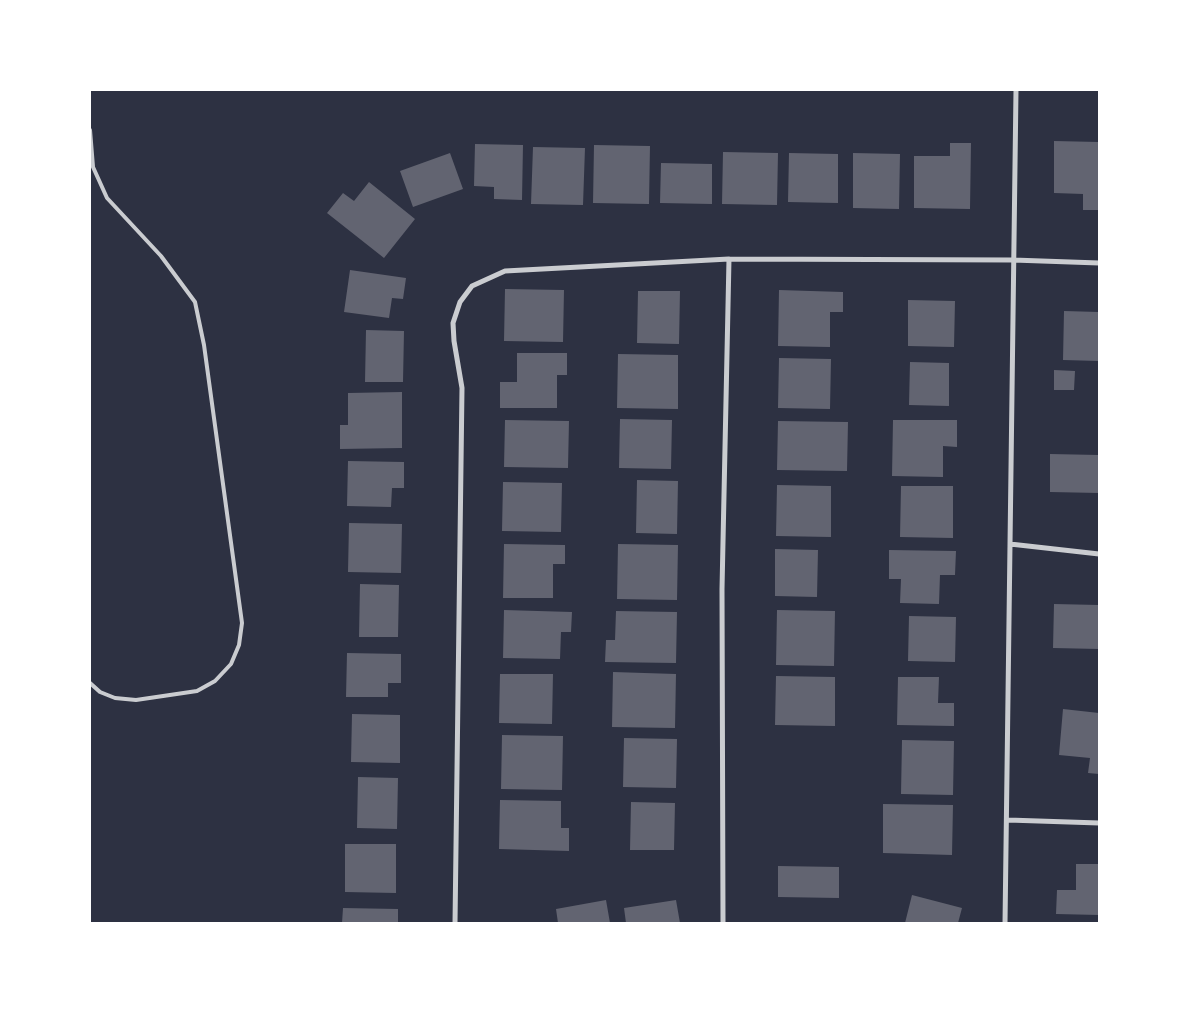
<!DOCTYPE html>
<style>
body{margin:0}
#map{position:relative;width:1189px;height:1013px;overflow:hidden;background:#2d3142;font-family:Signika,sans-serif}
canvas{display:block}
.frame{position:absolute;inset:0;border:91px solid #fff;pointer-events:none}
</style>
<div id="map">
<canvas width="1189" height="1013"></canvas>
<div class="frame"></div>
</div>
<script>
const ctx = document.querySelector('canvas').getContext('2d');
ctx.lineJoin = 'round';
function paint(path, color) { ctx.fillStyle = color; ctx.fill(path, 'evenodd'); }
const shape = rows => new Path2D(rows.map(r => 'M' + r).join(''));
function strokePath(path, color, width, dash) { ctx.strokeStyle = color; ctx.lineWidth = width; ctx.lineCap = dash ? 'butt' : 'round'; ctx.setLineDash(dash || []); ctx.stroke(path); }
paint(shape([
 [1054,141,1099,142,1099,210,1083,210,1083,194,1054,193],
 [950,143,971,143,970,209,914,208,914,156,950,156],
 [475,144,523,145,522,200,494,199,494,187,474,186],
 [594,145,650,146,649,204,593,203],
 [533,147,585,148,583,205,531,204],
 [723,152,778,153,777,205,722,204],
 [450,153,463,189,413,207,400,171],
 [789,153,838,154,838,203,788,202],
 [853,153,900,154,899,209,853,208],
 [661,163,712,164,712,204,660,203],
 [369,182,415,219,384,258,327,213,343,193,354,201],
 [350,270,406,278,403,299,392,298,389,318,344,312],
 [505,289,564,290,563,342,504,341],
 [779,290,843,292,843,312,830,312,830,347,778,346],
 [638,291,680,291,679,344,637,343],
 [908,300,955,301,954,347,908,346],
 [1064,311,1099,312,1099,361,1063,360],
 [366,330,404,331,403,382,365,382],
 [517,353,567,353,567,375,557,375,557,408,500,408,500,382,517,382],
 [618,354,678,355,678,409,617,408],
 [779,358,831,359,830,409,778,408],
 [910,362,949,363,949,406,909,405],
 [1054,370,1075,371,1074,390,1054,390],
 [402,392,402,448,340,449,340,425,348,425,348,393],
 [620,419,672,420,671,469,619,468],
 [505,420,569,421,568,468,504,467],
 [893,420,957,420,957,447,943,446,943,477,892,476],
 [778,421,848,422,847,471,777,470],
 [1050,454,1099,455,1099,493,1050,492],
 [348,461,404,462,404,488,392,488,391,507,347,506],
 [637,480,678,481,677,534,636,533],
 [503,482,562,483,561,532,502,531],
 [777,485,831,486,831,537,776,536],
 [901,486,953,486,953,538,900,537],
 [349,523,402,524,401,573,348,572],
 [504,544,565,545,565,564,553,564,553,598,503,598],
 [618,544,678,545,677,600,617,599],
 [775,549,818,550,817,597,775,596],
 [889,550,956,551,955,575,940,575,939,604,900,603,901,579,889,579],
 [360,584,399,585,398,637,359,637],
 [1054,604,1099,605,1099,649,1053,648],
 [504,610,572,612,571,632,561,632,560,659,503,658],
 [777,610,835,611,834,666,776,665],
 [616,611,677,612,676,663,605,662,606,640,615,640],
 [909,616,956,617,955,662,908,661],
 [347,653,401,654,401,683,388,683,388,697,346,697],
 [613,672,676,674,675,728,612,727],
 [500,674,553,674,552,724,499,723],
 [776,676,835,677,835,726,775,725],
 [898,677,939,677,938,703,954,703,954,726,897,725],
 [1063,709,1099,713,1099,774,1088,773,1090,758,1059,755],
 [352,714,400,715,400,763,351,762],
 [502,735,563,736,562,790,501,789],
 [624,738,677,739,676,788,623,787],
 [902,740,954,741,953,795,901,794],
 [358,777,398,778,397,829,357,828],
 [500,800,561,801,561,828,569,828,569,851,499,849],
 [631,802,675,803,674,850,630,850],
 [883,804,953,805,952,855,883,853],
 [345,844,396,844,396,893,345,892],
 [1076,864,1099,864,1099,915,1056,914,1057,890,1076,890],
 [778,866,839,867,839,898,778,897],
 [912,895,962,908,958,923,905,923],
 [606,900,610,923,558,923,556,909],
 [676,900,680,923,626,923,624,908],
 [343,908,398,909,398,923,342,923]
]), '#626471');
strokePath(shape([
 [90,130,93,167,107,198,161,256,195,302,204,345,242,623,239,645,231,664,215,681,197,691,136,700,115,698,100,692,90,683]
]), '#caccd0', 4);
strokePath(shape([
 [1010,544,1099,554],
 [1008,820,1099,823],
 [455,923,462,388,454,341,453,323,460,302,472,286,505,271,729,259,1013,260,1099,263],
 [723,923,722,589,729,259],
 [1005,923,1016,90]
]), '#caccd0', 5);
</script>
